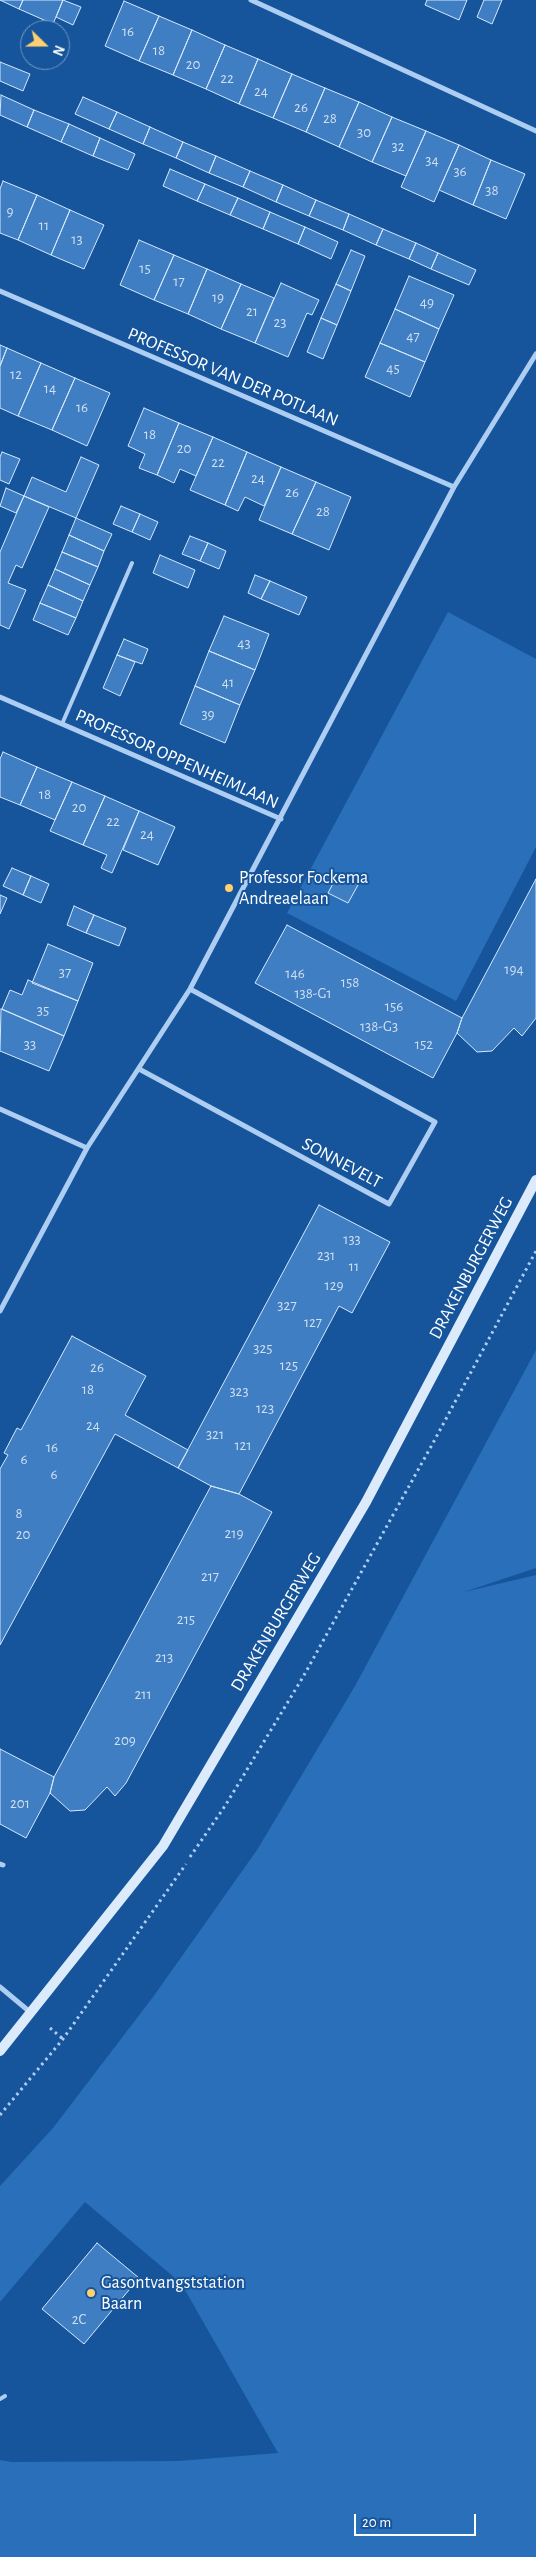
<!DOCTYPE html>
<style>
body{margin:0}
#map{position:relative;width:536px;height:2557px;overflow:hidden;background:#16559b;font-family:"Alegreya Sans",sans-serif}
canvas{display:block}
.north{position:absolute;left:20px;top:20px;width:50px;height:50px;box-sizing:border-box;background:#16559b;border:1px solid #7399c3;border-radius:50%;rotate:112deg;font-size:14px;font-weight:700;line-height:20px;text-align:center;color:#fff}
.north::after{content:'';display:block;margin:auto;width:18px;height:22px;background:#ffd06e;clip-path:polygon(50% 0,100% 100%,50% 72%,0 100%)}
.scale{position:absolute;left:354px;top:2514px;width:122px;height:22px;box-sizing:border-box;border:2px solid #fff;border-top:0;padding-left:6px;font-size:15px;line-height:18px;white-space:nowrap;color:#fff;-webkit-text-stroke:4px #16559b;paint-order:stroke}
</style>
<div id="map">
<canvas width="536" height="2557"></canvas>
<div class="north">N</div>
<div class="scale">20 m</div>
</div>
<script>
const ctx = document.querySelector('canvas').getContext('2d');
ctx.lineJoin = 'round';
function paint(path, color) { ctx.fillStyle = color; ctx.fill(path, 'evenodd'); }
const shape = rows => new Path2D(rows.map(r => 'M' + r).join(''));
function strokePath(path, color, width, dash) { ctx.strokeStyle = color; ctx.lineWidth = width; ctx.lineCap = dash ? 'butt' : 'round'; ctx.setLineDash(dash || []); ctx.stroke(path); }
function drawText(font, color, halo, rows, align = 'center') {
  ctx.font = font + ' "Alegreya Sans",sans-serif'; ctx.lineWidth = 4; ctx.setLineDash([]); ctx.textBaseline = 'middle'; ctx.strokeStyle = halo; ctx.fillStyle = color; for (const [text, x, y, turn = 0] of rows) {
    ctx.save(); ctx.translate(x, y); ctx.rotate((+turn || 0) * Math.PI / 180); ctx.textAlign = isNaN(turn) ? turn : align; if (halo) ctx.strokeText(text, 0, 0); ctx.fillText(text, 0, 0); ctx.restore();
  }
}
paint(shape([
 [448,612,536,659,536,847,456,1001,287,913],
 [536,1350,536,1568,464,1592,536,1575,536,2557,0,2557,0,2460,12,2462,178,2461,278,2453,181,2283,85,2202,0,2302,0,2186,53,2128,153,1997,257,1850,355,1686]
]), '#2a6fb9');
const building = shape([
 [0,0,23,0,19,9,0,0],
 [23,0,63,0,53,24,19,9,23,0],
 [63,0,81,7,73,25,56,17,63,0],
 [427,0,467,0,459,20,425,5,427,0],
 [484,0,502,0,492,24,477,17,484,0],
 [124,1,159,16,139,61,105,46,124,1],
 [159,16,192,30,173,75,139,61,159,16],
 [192,30,225,45,206,89,173,75,192,30],
 [225,45,258,59,239,104,206,89,225,45],
 [258,59,292,74,273,118,239,104,258,59],
 [0,62,30,74,23,91,0,81,0,62],
 [292,74,325,88,306,132,273,118,292,74],
 [325,88,359,102,339,147,306,132,325,88],
 [1,95,34,110,27,127,0,115,1,95],
 [83,97,117,112,109,129,75,114,83,97],
 [359,102,392,117,372,162,339,147,359,102],
 [34,110,69,124,61,142,27,127,34,110],
 [117,112,150,127,143,144,109,129,117,112],
 [392,117,426,131,406,176,372,162,392,117],
 [69,124,100,138,93,156,61,142,69,124],
 [150,127,183,142,176,158,143,144,150,127],
 [426,131,459,145,434,202,401,187,426,131],
 [100,138,135,154,128,170,93,156,100,138],
 [183,142,216,156,209,173,176,158,183,142],
 [459,145,491,160,473,205,439,190,459,145],
 [216,156,250,171,243,187,209,173,216,156],
 [491,160,525,174,506,219,473,205,491,160],
 [170,169,205,184,197,201,163,186,170,169],
 [250,171,283,185,276,202,243,187,250,171],
 [3,181,37,195,18,240,0,233,0,189,3,181],
 [205,184,238,198,230,215,197,201,205,184],
 [283,185,316,200,309,216,276,202,283,185],
 [37,195,70,210,51,255,18,240,37,195],
 [238,198,270,212,263,229,230,215,238,198],
 [316,200,349,214,343,230,309,216,316,200],
 [70,210,104,225,84,269,51,255,70,210],
 [270,212,305,227,298,244,263,229,270,212],
 [349,214,383,229,376,245,343,230,349,214],
 [305,227,338,242,331,259,298,244,305,227],
 [383,229,416,243,409,259,376,245,383,229],
 [139,240,174,255,154,300,120,285,139,240],
 [416,243,438,253,431,269,409,259,416,243],
 [351,250,365,256,351,291,336,284,351,250],
 [438,253,476,270,469,285,431,269,438,253],
 [174,255,207,269,188,314,154,300,174,255],
 [207,269,241,284,221,329,188,314,207,269],
 [409,276,454,295,439,329,395,309,409,276],
 [281,283,319,300,312,315,307,313,288,357,255,343,281,283],
 [241,284,274,298,255,343,221,329,241,284],
 [336,284,351,291,337,325,321,318,336,284],
 [395,309,439,329,425,362,380,343,395,309],
 [321,318,337,325,323,359,307,352,321,318],
 [380,343,425,362,410,397,365,377,380,343],
 [0,345,7,348,0,366,0,345],
 [7,348,41,363,18,416,0,408,0,366,7,348],
 [41,363,75,378,52,430,18,416,41,363],
 [75,378,110,393,87,446,52,430,75,378],
 [144,408,179,423,157,475,139,468,145,454,128,446,144,408],
 [179,423,213,437,196,476,180,469,174,483,157,475,179,423],
 [213,437,247,452,225,505,190,490,213,437],
 [2,452,20,459,9,484,0,480,0,457,2,452],
 [247,452,281,467,264,506,245,497,238,511,225,505,247,452],
 [81,457,99,465,76,518,24,496,32,477,66,492,81,457],
 [281,467,316,482,292,534,259,520,281,467],
 [316,482,351,497,329,550,292,534,316,482],
 [6,488,24,496,16,513,0,506,6,488],
 [24,496,49,507,22,568,16,565,8,583,26,590,9,629,0,625,0,552,24,496],
 [121,506,140,514,132,532,113,524,121,506],
 [140,514,158,522,150,540,132,532,140,514],
 [76,518,112,534,104,551,69,535,76,518],
 [69,535,104,551,98,567,62,552,69,535],
 [190,536,208,543,200,561,182,554,190,536],
 [208,543,226,551,219,569,200,561,208,543],
 [62,552,98,567,90,585,55,569,62,552],
 [160,555,195,570,188,588,153,573,160,555],
 [55,569,90,585,83,601,48,585,55,569],
 [255,575,270,581,261,599,248,593,255,575],
 [270,581,307,597,299,615,261,599,270,581],
 [48,585,83,601,76,618,40,603,48,585],
 [40,603,76,618,68,635,33,620,40,603],
 [224,616,269,634,255,670,209,651,224,616],
 [124,639,148,649,142,664,117,655,124,639],
 [209,651,255,670,240,705,195,686,209,651],
 [117,655,135,662,120,696,103,688,117,655],
 [195,686,240,705,225,743,180,724,195,686],
 [3,752,37,767,20,805,0,797,0,759,3,752],
 [37,767,72,782,55,820,20,805,37,767],
 [72,782,105,796,83,845,50,831,72,782],
 [105,796,139,811,112,873,101,868,107,855,83,845,105,796],
 [139,811,175,827,158,865,123,850,139,811],
 [12,868,31,876,23,895,3,886,12,868],
 [338,874,358,885,348,903,328,893,338,874],
 [31,876,49,884,41,903,23,895,31,876],
 [536,879,536,1018,522,1036,514,1028,492,1051,477,1052,457,1033,462,1018,536,879],
 [0,895,7,898,0,914,0,895],
 [74,906,94,915,86,933,67,925,74,906],
 [94,915,126,928,119,946,86,933,94,915],
 [287,925,462,1018,457,1033,433,1078,255,983,287,925],
 [48,944,93,963,78,1001,32,983,48,944],
 [28,980,78,1001,64,1036,2,1009,10,990,22,995,28,980],
 [1,1009,64,1036,49,1071,0,1051,1,1009],
 [319,1205,390,1242,352,1313,339,1306,239,1494,211,1486,178,1468,319,1205],
 [72,1336,146,1376,125,1415,188,1450,178,1468,115,1434,0,1645,0,1469,8,1455,4,1453,17,1428,21,1430,72,1336],
 [211,1486,239,1494,272,1512,126,1783,115,1796,107,1787,85,1810,70,1811,50,1793,54,1777,211,1486],
 [0,1749,54,1777,50,1793,26,1838,0,1824,0,1749],
 [97,2243,139,2278,84,2344,42,2309,97,2243]
]);
paint(building, '#3f7ec2');
strokePath(building, '#d4e8fc', 1);
strokePath(shape([
 [190,1857,225,1806,303,1677,433,1443,536,1251],
 [50,2028,63,2039],
 [0,2115,63,2039,186,1864]
]), '#adcef2', 3, [2.5, 4]);
strokePath(shape([
 [62,724,132,563],
 [0,2399,5,2396]
]), '#adcef2', 4);
strokePath(shape([
 [251,0,536,131],
 [0,291,454,487],
 [0,697,281,819],
 [139,1069,389,1204,435,1122,190,989],
 [0,1109,87,1148],
 [0,1311,87,1148,190,989,454,487,536,354],
 [0,1864,3,1865],
 [0,1987,30,2012]
]), '#adcef2', 5);
strokePath(shape([
 [0,2051,163,1846,366,1502,536,1180]
]), '#dcebfc', 10);
for (const [x, y, r, color] of [
 [229,888,5,"#ffd06e"],
 [91,2293,5,"#ffd06e"]
]) { const dot = new Path2D(); dot.arc(x, y, r, 0, 2 * Math.PI); ctx.fillStyle = color; ctx.fill(dot); strokePath(dot, '#16559b', 2); }
drawText('15px', '#cfdff0', null, [
 ["16",128,31],
 ["18",159,50],
 ["20",193,64],
 ["22",227,78],
 ["24",261,91],
 ["26",301,107],
 ["28",330,118],
 ["30",364,132],
 ["32",398,146],
 ["34",432,160],
 ["36",460,171],
 ["38",492,190],
 ["9",10,211],
 ["11",44,225],
 ["13",77,239],
 ["15",145,268],
 ["17",179,281],
 ["19",218,297],
 ["49",427,302],
 ["21",252,311],
 ["23",280,322],
 ["47",413,336],
 ["45",393,368],
 ["12",16,374],
 ["14",50,388],
 ["16",82,407],
 ["18",150,434],
 ["20",184,448],
 ["22",218,462],
 ["24",258,478],
 ["26",292,492],
 ["28",323,511],
 ["43",244,643],
 ["41",228,682],
 ["39",208,714],
 ["18",45,794],
 ["20",79,807],
 ["22",113,821],
 ["24",147,834],
 ["194",514,969],
 ["37",65,972],
 ["146",295,973],
 ["158",350,982],
 ["138-G1",313,993],
 ["156",394,1006],
 ["35",43,1010],
 ["138-G3",379,1026],
 ["33",30,1044],
 ["152",424,1044],
 ["133",352,1239],
 ["231",326,1255],
 ["11",354,1266],
 ["129",334,1285],
 ["327",287,1305],
 ["127",313,1322],
 ["325",263,1348],
 ["125",289,1365],
 ["26",97,1367],
 ["18",88,1389],
 ["323",239,1391],
 ["123",265,1408],
 ["24",93,1425],
 ["321",215,1434],
 ["121",243,1445],
 ["16",52,1447],
 ["6",24,1459],
 ["6",54,1474],
 ["8",19,1513],
 ["219",234,1533],
 ["20",23,1534],
 ["217",210,1576],
 ["215",186,1619],
 ["213",164,1657],
 ["211",143,1694],
 ["209",125,1740],
 ["201",20,1803],
 ["2C",79,2319]
]);
drawText('18px', '#fff', '#16559b', [
 ["PROFESSOR VAN DER POTLAAN",233,377,23],
 ["PROFESSOR OPPENHEIMLAAN",177,759,24],
 ["SONNEVELT",342,1163,28],
 ["DRAKENBURGERWEG",471,1268,-62],
 ["DRAKENBURGERWEG",276,1622,-59]
]);
drawText('18px', '#fff', '#16559b', [
 ["Professor Fockema",239,878],
 ["Andreaelaan",239,899],
 ["Gasontvangststation",101,2283],
 ["Baarn",101,2304]
], 'left');
</script>
